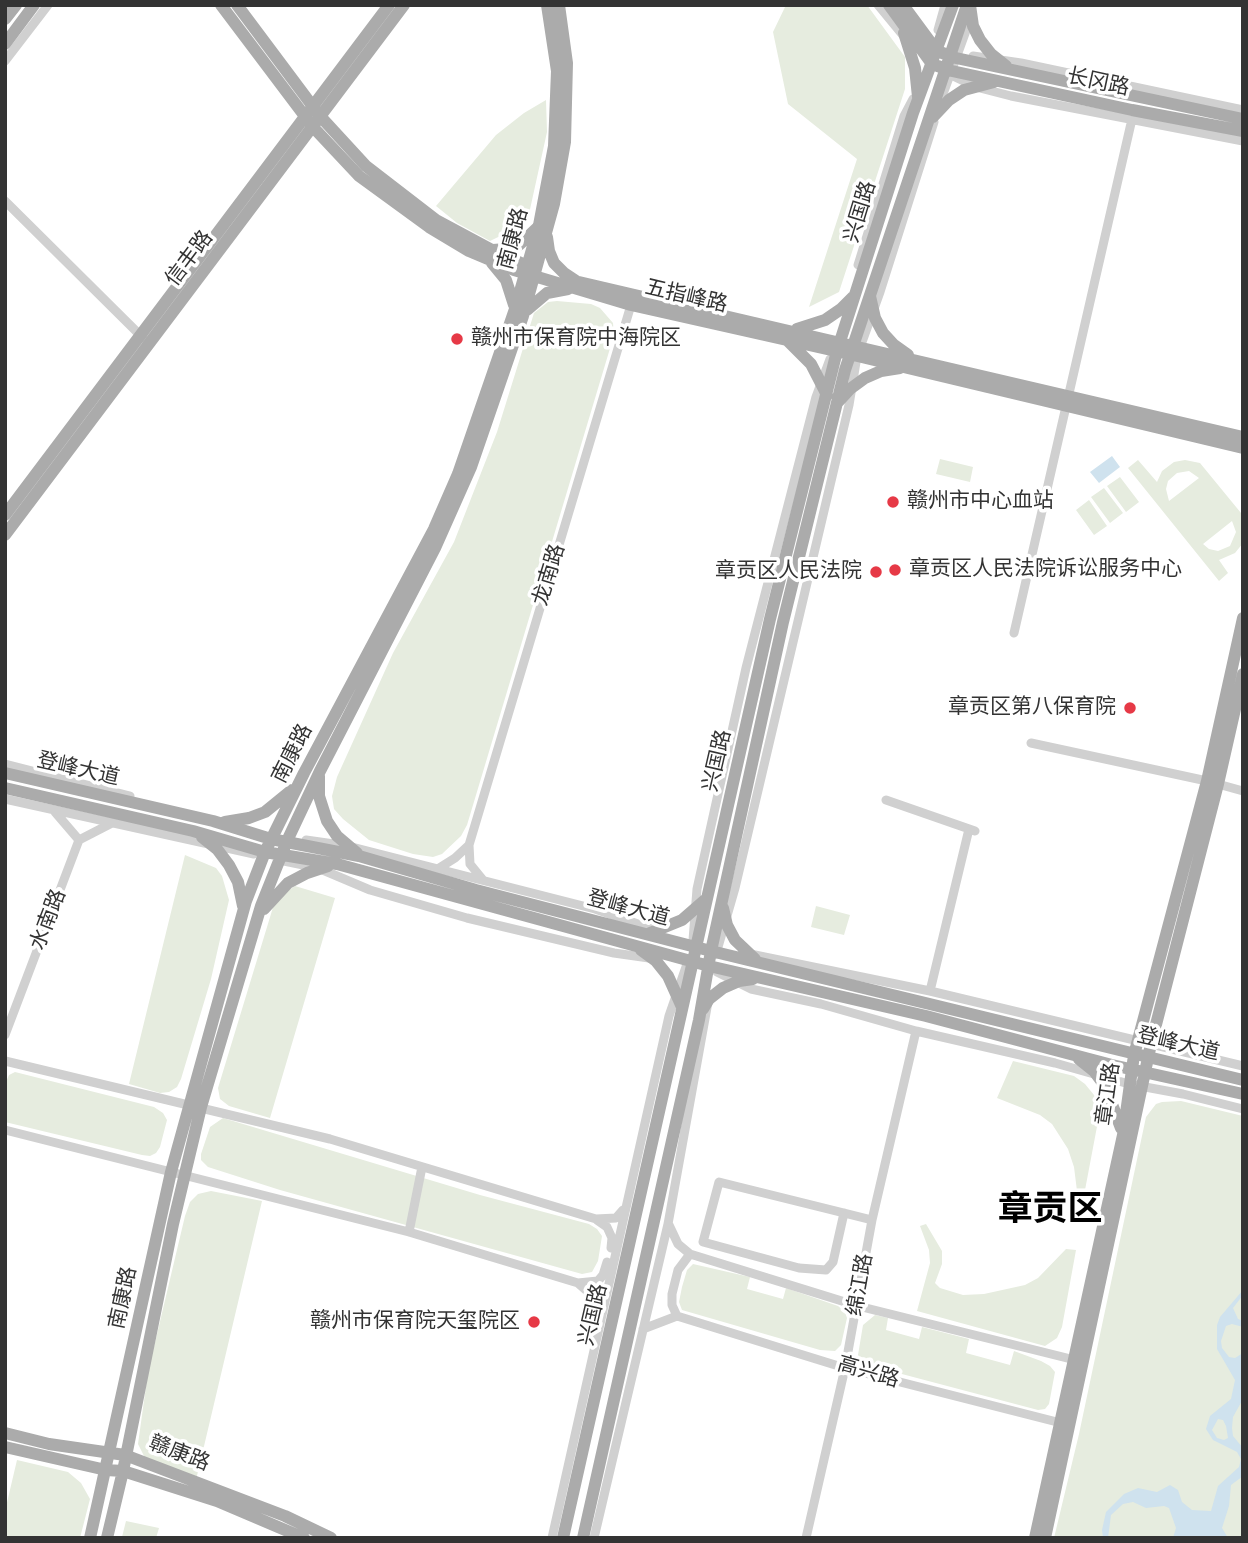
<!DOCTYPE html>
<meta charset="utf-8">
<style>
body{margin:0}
#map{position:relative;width:1248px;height:1543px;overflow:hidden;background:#fff;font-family:Roboto,sans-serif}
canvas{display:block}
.frame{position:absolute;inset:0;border:7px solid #333;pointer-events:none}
</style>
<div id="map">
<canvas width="1248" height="1543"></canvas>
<div class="frame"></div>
</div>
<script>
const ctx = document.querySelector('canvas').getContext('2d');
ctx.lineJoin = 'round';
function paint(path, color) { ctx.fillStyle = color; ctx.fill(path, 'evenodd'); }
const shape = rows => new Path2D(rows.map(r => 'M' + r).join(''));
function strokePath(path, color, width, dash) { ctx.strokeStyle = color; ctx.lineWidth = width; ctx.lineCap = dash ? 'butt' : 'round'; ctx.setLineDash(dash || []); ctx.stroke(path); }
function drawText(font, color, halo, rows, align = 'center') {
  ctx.font = font + ' Roboto,"Noto Sans SC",sans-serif'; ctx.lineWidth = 7; ctx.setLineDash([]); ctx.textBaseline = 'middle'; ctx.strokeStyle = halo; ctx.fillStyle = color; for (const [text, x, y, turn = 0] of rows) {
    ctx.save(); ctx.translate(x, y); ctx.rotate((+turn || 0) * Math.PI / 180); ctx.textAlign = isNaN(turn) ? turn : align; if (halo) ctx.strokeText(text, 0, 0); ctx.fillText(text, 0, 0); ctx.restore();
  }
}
paint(shape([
 [786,5,867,5,905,57,905,89,839,292,809,307,857,159,788,104,773,32],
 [546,100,547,132,527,223,490,241,457,223,436,206,496,135,524,113],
 [557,301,591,304,600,308,613,323,614,335,467,825,461,836,442,854,433,857,413,854,369,840,343,819,334,809,332,796,337,777,393,653,454,542,497,432,534,313,548,302],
 [940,459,973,467,970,482,936,474],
 [1138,460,1157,482,1162,471,1174,462,1185,460,1200,463,1241,513,1243,543,1235,553,1219,560,1228,573,1219,581,1128,468],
 [1189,471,1199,478,1169,501,1166,489,1168,481,1177,473],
 [1232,521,1236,532,1230,546,1218,551,1209,549,1203,544],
 [1120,477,1139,502,1126,512,1107,486],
 [1104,488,1123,513,1110,523,1091,497],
 [1089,500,1107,526,1094,535,1076,510],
 [185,855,216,868,222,876,229,900,211,979,181,1079,177,1087,169,1092,160,1093,129,1084],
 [295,886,335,898,270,1118,229,1106,220,1099,218,1088,274,904,282,895],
 [816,906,850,915,844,935,811,927],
 [1013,1061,1074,1076,1085,1084,1094,1095,1099,1107,1099,1116,1085,1190,1077,1191,1074,1167,1068,1149,1052,1124,1040,1115,997,1098],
 [15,1072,154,1107,163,1113,167,1120,160,1147,156,1153,150,1156,142,1155,5,1122,5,1084,9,1075],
 [1181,1101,1243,1116,1243,1538,1054,1538,1079,1434,1146,1117,1156,1104,1162,1102],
 [223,1118,480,1195,589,1224,597,1229,602,1236,598,1261,592,1272,582,1274,280,1190,208,1167,201,1160,201,1154,210,1127],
 [211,1191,262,1201,196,1480,147,1462,138,1444,148,1372,185,1216,190,1202,198,1194],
 [926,1224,942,1251,942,1264,935,1283,940,1288,963,1295,984,1294,1025,1285,1038,1278,1066,1249,1076,1250,1062,1327,1057,1338,1045,1346,917,1311,930,1263,929,1250,920,1226],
 [693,1264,750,1277,747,1289,783,1299,786,1288,838,1306,845,1312,847,1318,841,1345,835,1351,820,1350,682,1310,679,1302,682,1287,687,1270],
 [875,1315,888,1318,886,1330,919,1339,922,1327,969,1339,966,1353,1010,1365,1014,1351,1041,1361,1050,1366,1055,1372,1049,1404,1045,1409,1038,1410,864,1364,858,1355,863,1325],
 [17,1460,68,1472,81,1483,90,1499,80,1538,5,1538,5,1511],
 [126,1521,159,1528,156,1538,122,1537]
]), '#e6ecdf');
paint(shape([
 [1112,456,1120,467,1099,483,1090,472],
 [1243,1290,1243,1295,1233,1308,1238,1319,1243,1321,1243,1327,1232,1324,1226,1326,1221,1341,1222,1348,1229,1357,1235,1358,1243,1353,1243,1399,1233,1417,1232,1428,1233,1436,1243,1448,1243,1476,1231,1485,1229,1506,1222,1528,1228,1538,1173,1538,1176,1528,1169,1508,1164,1506,1146,1508,1133,1502,1123,1504,1111,1515,1108,1538,1103,1538,1102,1530,1106,1512,1124,1494,1138,1488,1157,1492,1170,1485,1178,1490,1182,1502,1192,1510,1211,1511,1218,1486,1239,1467,1241,1459,1237,1452,1213,1440,1206,1429,1210,1416,1231,1399,1235,1380,1217,1349,1217,1325,1220,1317],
 [1218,1419,1223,1420,1226,1426,1228,1438,1224,1440,1217,1438,1212,1430]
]), '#cfe2ee');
strokePath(shape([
 [878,5,906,39],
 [938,30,945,5],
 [973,56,1021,63,1243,110],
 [5,61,48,5],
 [951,75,976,87,1011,96,1243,141],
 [939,105,971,17],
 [5,201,143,338],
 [858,265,904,116,913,99],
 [1014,633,1132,119],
 [1031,743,1207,781,1243,791],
 [5,764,130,796],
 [5,799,254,854],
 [886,800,975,831],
 [55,812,79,840],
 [306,840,348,846,595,909,658,931],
 [284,861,318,868,370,890,467,918,614,953,649,958],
 [436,870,455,858,469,845],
 [483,880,470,864,469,845,631,305],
 [693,940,697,889,746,668,816,397,830,359],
 [716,954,735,888,849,405,857,356,880,292,934,122],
 [750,954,930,991,1243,1066],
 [717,972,751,989,821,1004,916,1031,1055,1063,1129,1084,1183,1094,1243,1109],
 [930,991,969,829],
 [5,1035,79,840,112,823],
 [5,1061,330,1139,596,1219,616,1218,623,1210],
 [5,1130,409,1232,578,1283,603,1305],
 [844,1213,833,1262,826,1270,799,1268,703,1242,719,1182,844,1213,872,1220],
 [597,1220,607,1227,612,1238,611,1248],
 [669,1225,678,1244,690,1254],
 [409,1232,422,1167],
 [578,1283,598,1281,603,1275,607,1262],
 [677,1316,672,1305,672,1294,678,1270,690,1254,858,1306,1075,1360],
 [677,1316,845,1368,1061,1423],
 [643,1329,677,1316],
 [552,1538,669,1016,687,964],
 [594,1538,668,1224,708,1002],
 [806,1538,845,1368,872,1220,916,1031]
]), '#d0d0d0', 9);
strokePath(shape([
 [221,5,313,127,359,176,429,227,469,251,514,270,631,305,849,354,1243,448],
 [237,5,320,116,366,166,436,220,492,250,534,269],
 [889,5,932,64,952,71,1132,110,1243,131],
 [903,5,937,51,956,58,1243,119],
 [970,5,973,26,980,40,991,54,1006,66],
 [5,19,16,5],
 [904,33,915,68,918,97],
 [5,44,34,5],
 [933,117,949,100,964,90,994,82],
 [547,237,549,251,554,263,564,273,576,281],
 [493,250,506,249,519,245,537,228],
 [492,263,506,280,514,305],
 [579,282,1243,437],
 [870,296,875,318,883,333,894,345,908,355],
 [527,310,547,293,568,289],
 [797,329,825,320,841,309,853,297],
 [788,341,811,364,827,395],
 [838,402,850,389,865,378,881,371,900,368],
 [5,515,389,5],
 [5,535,404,5],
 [5,773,213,821,271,839,359,856,476,890,711,951,1243,1080],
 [319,776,319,796,327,821,337,836,357,853],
 [5,788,193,831,265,852,337,864,709,966,926,1016,1112,1065,1243,1094],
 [225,822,249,818,265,812,292,790],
 [202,837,217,849,229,865,238,882,243,906],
 [723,908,727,925,735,940,755,959],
 [264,909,288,883,307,873,328,866],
 [650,933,682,920,705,900],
 [641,950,656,961,668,976,682,1007],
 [703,1009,709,999,723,988,739,981,753,979],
 [1079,1059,1094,1071,1105,1086,1121,1128],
 [5,1433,49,1444,125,1455,285,1516,331,1538],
 [5,1447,106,1470,123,1471,217,1501,304,1538],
 [90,1538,171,1172,246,901,265,852,304,773,434,529,458,474,515,309,539,225,554,146,557,71,547,5],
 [107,1538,123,1471,173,1224,201,1107,261,906,287,841,320,771,435,548,471,467,523,316,554,204,565,142,567,63,559,5],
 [563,1538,770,619,837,351,913,113,953,5],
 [583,1538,699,1020,711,951,783,622,845,370,967,5],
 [1035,1538,1123,1135,1134,1055,1207,781,1243,618],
 [1045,1538,1151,1044,1218,784,1243,674]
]), '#ababab', 12);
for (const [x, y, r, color] of [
 [457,339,7,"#e63946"],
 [893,502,7,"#e63946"],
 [895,570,7,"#e63946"],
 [876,572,7,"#e63946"],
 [1130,708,7,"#e63946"],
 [534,1322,7,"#e63946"]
]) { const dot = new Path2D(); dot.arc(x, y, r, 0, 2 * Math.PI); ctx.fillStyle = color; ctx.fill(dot); strokePath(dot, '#fff', 2.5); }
drawText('21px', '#333', '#fff', [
 ["长冈路",1098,83,12],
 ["兴国路",861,212,-73],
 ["南康路",514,239,-75],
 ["信丰路",190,259,-53],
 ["五指峰路",686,297,13],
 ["龙南路",550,575,-73],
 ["南康路",293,754,-63],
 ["兴国路",718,761,-77],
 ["登峰大道",78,770,13],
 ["登峰大道",628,909,15],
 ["水南路",49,920,-69],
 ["登峰大道",1178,1045,13],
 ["章江路",1109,1094,-82],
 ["绵江路",861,1285,-80],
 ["南康路",124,1298,-78],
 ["兴国路",594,1315,-77],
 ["高兴路",868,1373,16],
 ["赣康路",179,1454,21]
]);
drawText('21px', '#333', '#fff', [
 ["赣州市保育院中海院区",471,339],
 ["赣州市中心血站",907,502],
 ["章贡区人民法院诉讼服务中心",909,570],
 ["章贡区人民法院",862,572,"right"],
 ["章贡区第八保育院",1116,708,"right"],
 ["赣州市保育院天玺院区",520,1322,"right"]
], 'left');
drawText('bold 35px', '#000', '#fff', [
 ["章贡区",1050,1211]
]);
</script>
